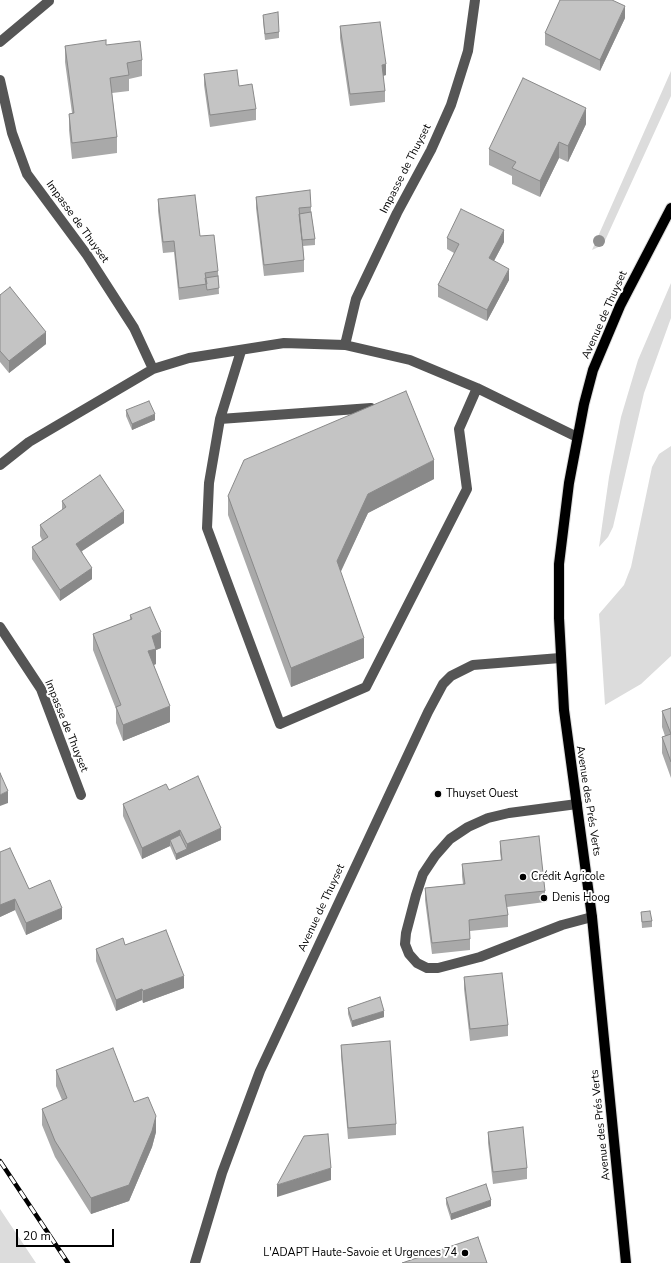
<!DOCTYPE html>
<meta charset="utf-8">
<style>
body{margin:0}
#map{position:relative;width:671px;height:1263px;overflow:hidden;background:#fff;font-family:"Nunito Sans",sans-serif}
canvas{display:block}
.scale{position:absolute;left:16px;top:1229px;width:98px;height:18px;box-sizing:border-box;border:2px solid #000;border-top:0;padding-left:5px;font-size:12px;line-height:14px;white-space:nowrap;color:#000;-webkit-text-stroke:3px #fff;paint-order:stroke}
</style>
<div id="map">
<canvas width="671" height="1263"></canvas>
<div class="scale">20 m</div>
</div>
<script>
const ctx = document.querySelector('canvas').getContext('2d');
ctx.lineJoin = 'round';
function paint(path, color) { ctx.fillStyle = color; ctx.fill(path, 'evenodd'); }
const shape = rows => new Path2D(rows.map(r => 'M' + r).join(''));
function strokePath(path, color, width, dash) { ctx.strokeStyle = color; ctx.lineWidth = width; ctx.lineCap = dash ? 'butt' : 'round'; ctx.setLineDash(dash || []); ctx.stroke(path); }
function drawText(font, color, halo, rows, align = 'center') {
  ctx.font = font + ' "Nunito Sans",sans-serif'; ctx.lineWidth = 4; ctx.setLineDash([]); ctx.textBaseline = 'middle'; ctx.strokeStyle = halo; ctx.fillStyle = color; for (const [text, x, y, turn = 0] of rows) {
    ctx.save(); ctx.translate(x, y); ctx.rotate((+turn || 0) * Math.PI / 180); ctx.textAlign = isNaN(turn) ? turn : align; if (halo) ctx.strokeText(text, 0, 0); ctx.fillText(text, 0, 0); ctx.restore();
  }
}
paint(shape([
 [671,71,671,96,603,245,592,250],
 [671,283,671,318,644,393,613,527,608,537,599,547,609,477,621,417,638,360],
 [671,446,671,656,641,684,605,705,599,614,624,585,631,567,652,467,659,454],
 [0,1209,36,1263,0,1263]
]), '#dcdcdc');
const major = shape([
 [626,1263,592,917,564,710,559,618,559,564,569,483,584,404,593,370,620,306,671,208]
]);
strokePath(major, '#dbdbdb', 12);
strokePath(shape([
 [0,42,49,1],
 [0,80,12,133,27,174,87,255,134,328,153,369],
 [345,345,356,299,397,213,431,150,451,105,468,51,475,0],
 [241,351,220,419,209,483,207,528,280,724,366,687,467,489,459,429,477,388],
 [220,419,371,408],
 [0,465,29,442,153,369,189,358,284,343,345,345,410,360,477,388,577,437],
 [0,627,41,689,81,795],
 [577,804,509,813,488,818,468,827,450,839,435,856,423,874,416,895,406,933,405,944,409,954,417,963,427,968,438,968,480,957,562,925,592,917],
 [195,1263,222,1173,260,1071,428,712,443,684,451,676,473,665,560,658]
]), '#555', 10);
strokePath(major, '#000', 10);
const rail = shape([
 [0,1161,68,1263]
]);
strokePath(rail, '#000', 4.5);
strokePath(rail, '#fff', 3, [9]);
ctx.fillStyle = '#8f8f8f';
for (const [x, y] of [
 [599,241]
]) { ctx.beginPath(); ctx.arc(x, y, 6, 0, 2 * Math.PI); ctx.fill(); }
paint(shape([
 [263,15,279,32,279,38,265,40,263,21],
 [625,18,600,71,545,45,545,33],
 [340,26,386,75,383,76,385,91,385,102,350,106,340,38],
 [65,46,142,60,142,76,129,79,129,91,112,93,117,137,117,153,72,159,69,130,69,114,72,113,65,62],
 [204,74,256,109,256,120,210,127,204,85],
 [586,124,568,162,559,158,540,197,512,184,512,176,489,165,489,149],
 [256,197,311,207,311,212,315,239,315,245,303,246,304,260,304,272,264,276,256,208],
 [158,199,200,236,218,271,219,294,179,300,174,252,163,253,158,211],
 [447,238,504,242,494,261,509,280,487,321,438,297,438,285,454,253,447,249],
 [0,295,46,344,9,373,0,362],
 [126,410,155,420,132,430,126,416],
 [434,479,368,513,340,572,364,658,291,687,228,515,228,496],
 [62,501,124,523,82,551,92,579,60,601,32,559,32,547,42,540,40,536,40,525,62,510],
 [130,615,161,648,156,650,156,664,154,665,170,722,123,741,116,723,116,709,93,650,93,634,130,620],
 [671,708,671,778,662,753,662,737,665,736,662,727,662,711],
 [169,790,221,840,176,860,170,846,142,859,123,816,123,804],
 [500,841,545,891,545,902,507,907,508,915,508,927,470,931,470,950,432,954,425,900,425,888,463,884,462,876,462,864,501,860,500,852],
 [0,852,29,889,62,919,26,935,15,910,0,917],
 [641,912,652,921,652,927,642,928],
 [125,945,184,988,143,1003,142,1000,116,1011,96,961,96,949],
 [464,977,508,1025,508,1036,470,1041,464,989],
 [348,1008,384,1017,352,1027,348,1014],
 [341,1045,396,1124,396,1135,348,1139,341,1056],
 [56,1070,134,1102,156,1132,152,1147,129,1201,91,1214,55,1157,42,1125,42,1109,62,1100,56,1086],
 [488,1132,527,1168,527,1179,493,1184,488,1143],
 [446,1198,491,1206,451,1220,446,1204]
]), '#a9a9a9');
paint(shape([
 [625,6,625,18,600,71,600,60],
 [386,64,386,75,382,76,382,65],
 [586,108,586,124,568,162,568,146],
 [559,142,559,158,540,197,540,181],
 [504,230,504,242,489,270,489,258],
 [509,269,509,280,487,321,487,310],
 [46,332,46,344,9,373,9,361],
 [155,414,155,420,132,430,132,424],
 [434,460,434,479,368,513,337,580,337,561,368,494],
 [124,511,124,523,76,555,76,544],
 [92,568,92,579,60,601,60,590],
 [161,632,161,648,156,650,156,664,148,667,148,651,152,636],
 [364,638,364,658,291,687,291,668],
 [170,706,170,722,123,741,123,725],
 [8,791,8,803,0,806,0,795],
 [221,828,221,840,176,860,176,854,187,849,187,844],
 [180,830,180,841,170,840,170,846,142,859,142,848],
 [15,899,15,910,0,917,0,905],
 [62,908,62,919,26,935,26,923],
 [184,976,184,988,143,1003,143,991],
 [142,989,142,1000,116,1011,116,1000],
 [384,1011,384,1017,352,1027,352,1021],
 [156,1116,156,1132,152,1147,129,1201,91,1214,91,1198],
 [331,1168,331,1180,277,1197,277,1185],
 [491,1200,491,1206,451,1220,451,1214]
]), '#898989');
const building = shape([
 [560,0,612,0,625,6,600,60,545,33,560,0],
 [278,12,279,32,265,34,263,15,278,12],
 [380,22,386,64,382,65,385,91,350,94,340,26,380,22],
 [106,40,106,45,140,41,142,60,127,63,129,75,110,78,117,137,72,143,69,114,74,113,65,46,106,40],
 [237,70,239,86,252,84,256,109,210,115,204,74,237,70],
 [523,78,586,108,568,146,559,142,540,181,512,168,516,162,489,149,523,78],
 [310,190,311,207,299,208,304,260,264,265,256,197,310,190],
 [195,195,200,236,214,235,218,271,205,273,207,284,179,288,174,241,163,242,158,199,195,195],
 [461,209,504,230,489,258,509,269,487,310,438,285,459,244,447,238,461,209],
 [311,212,315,239,302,240,299,214,311,212],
 [218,276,219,288,207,290,205,278,218,276],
 [10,287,46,332,9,361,0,351,0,295,10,287],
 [406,391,434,460,368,494,337,561,364,638,291,668,228,496,244,460,406,391],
 [149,401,155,414,132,424,126,410,149,401],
 [100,475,124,511,76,544,92,568,60,590,32,547,48,537,40,525,66,507,62,501,100,475],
 [150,607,161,632,152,636,156,649,148,651,170,706,123,725,116,707,121,705,93,634,132,619,130,615,150,607],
 [671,708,671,762,662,737,671,734,662,711,671,708],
 [0,773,8,791,0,795,0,773],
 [198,776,221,828,187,844,180,830,142,848,123,804,166,784,169,790,198,776],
 [180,835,187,849,176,854,170,840,180,835],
 [539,836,545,891,505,895,508,915,469,920,470,939,432,943,425,888,465,884,462,864,502,860,500,841,539,836],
 [10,848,29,889,50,880,62,908,26,923,15,899,0,905,0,852,10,848],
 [650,911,652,921,642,922,641,912,650,911],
 [166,930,184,976,143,991,142,989,116,1000,96,949,123,938,125,945,166,930],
 [502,973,508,1025,470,1029,464,977,502,973],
 [380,997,384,1011,352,1021,348,1008,380,997],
 [390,1041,396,1124,348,1128,341,1045,390,1041],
 [113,1048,134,1102,148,1097,156,1116,152,1131,129,1185,91,1198,55,1141,42,1109,67,1098,56,1070,113,1048],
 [523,1127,527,1168,493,1172,488,1132,523,1127],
 [328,1134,331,1168,277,1185,304,1136,328,1134],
 [486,1184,491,1200,451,1214,446,1198,486,1184],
 [478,1237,487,1263,402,1263,478,1237]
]);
paint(building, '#c4c4c4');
strokePath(building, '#898989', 1);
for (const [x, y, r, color] of [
 [438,794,4,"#000"],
 [523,877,4,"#000"],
 [544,898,4,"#000"],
 [465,1253,4,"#000"]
]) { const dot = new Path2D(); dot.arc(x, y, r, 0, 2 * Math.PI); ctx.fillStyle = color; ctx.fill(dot); strokePath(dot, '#fff', 1.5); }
drawText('11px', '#000', '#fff', [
 ["Impasse de Thuyset",406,169,-63],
 ["Impasse de Thuyset",77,222,54],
 ["Avenue de Thuyset",605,315,-66],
 ["Impasse de Thuyset",66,726,68],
 ["Avenue des Prés Verts",588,801,81],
 ["Avenue de Thuyset",322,908,-65],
 ["Avenue des Prés Verts",601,1125,-96]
]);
drawText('11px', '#000', '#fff', [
 ["Thuyset Ouest",446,794],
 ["Crédit Agricole",531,877],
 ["Denis Hoog",552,898],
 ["L'ADAPT Haute-Savoie et Urgences 74",457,1253,"right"]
], 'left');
</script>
